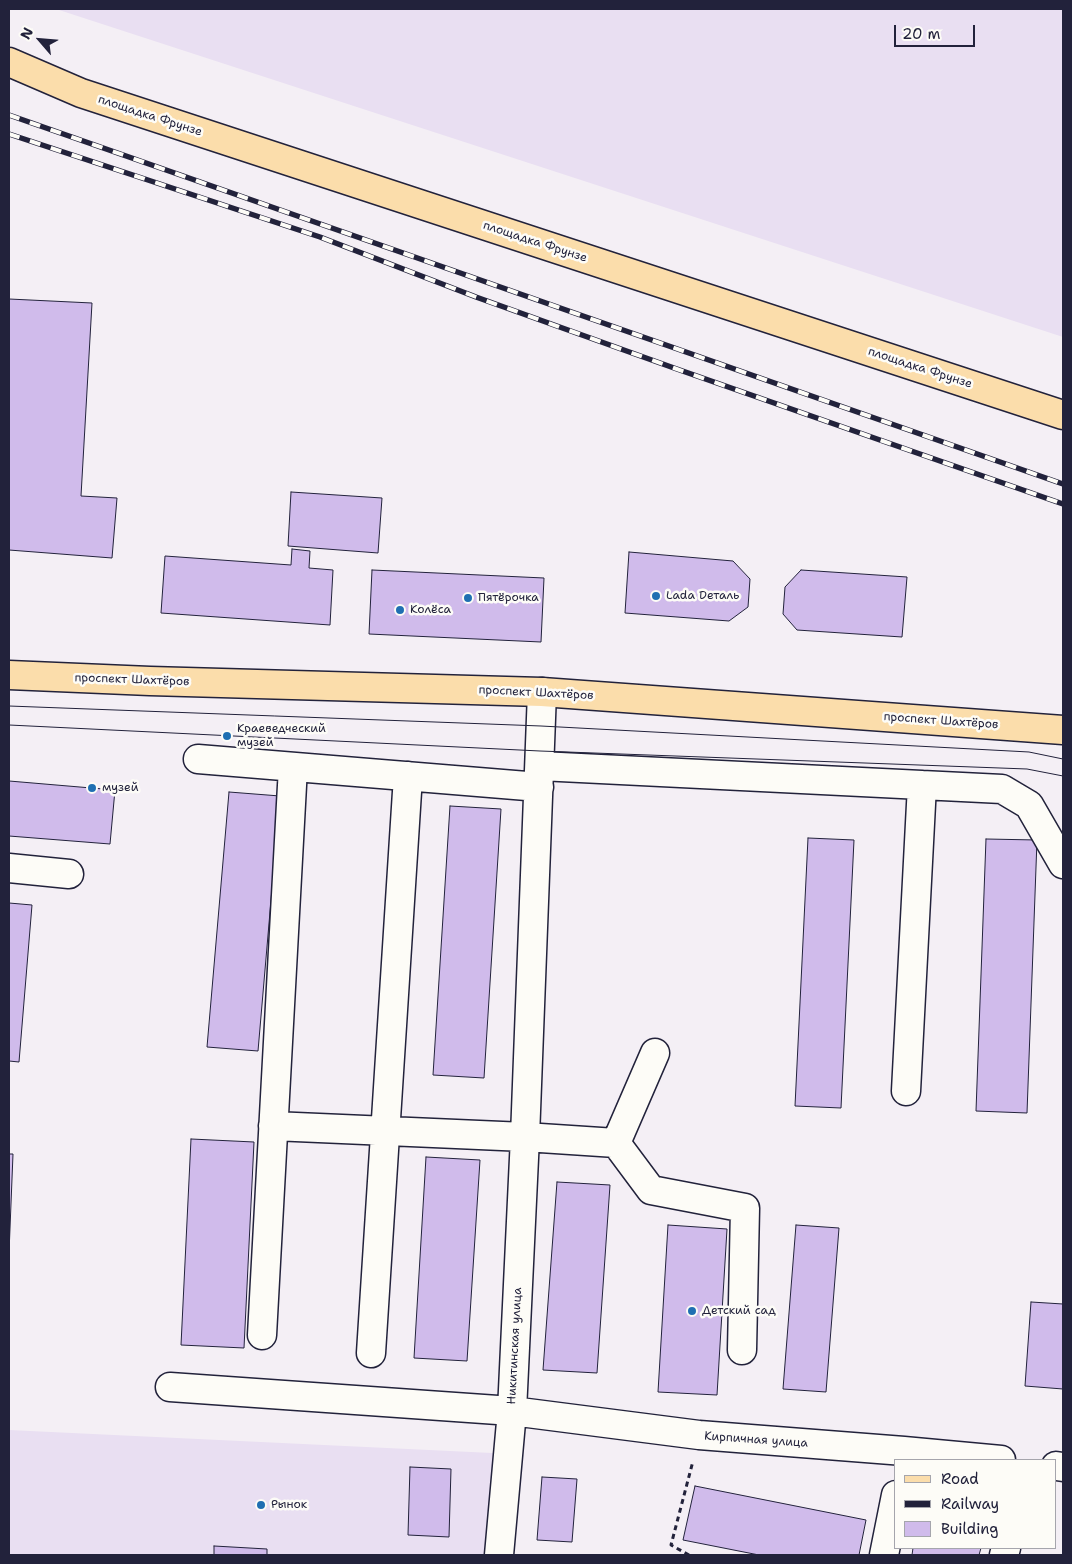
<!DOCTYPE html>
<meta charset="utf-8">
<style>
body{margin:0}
#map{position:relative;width:1072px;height:1564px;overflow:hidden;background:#f4eff5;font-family:"Shantell Sans",sans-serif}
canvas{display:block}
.frame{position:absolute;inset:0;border:10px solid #22223b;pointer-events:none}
.legend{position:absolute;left:894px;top:1459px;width:162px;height:90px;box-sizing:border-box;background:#fdfcf7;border:1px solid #a5a5ac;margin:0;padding:6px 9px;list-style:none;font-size:15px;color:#22223b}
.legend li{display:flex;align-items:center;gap:10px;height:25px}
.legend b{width:25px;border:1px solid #a5a5ac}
.north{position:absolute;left:15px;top:15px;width:50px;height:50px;-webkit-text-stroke:4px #fdfcf7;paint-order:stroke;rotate:297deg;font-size:14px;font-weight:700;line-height:20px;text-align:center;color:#22223b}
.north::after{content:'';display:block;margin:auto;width:18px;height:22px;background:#22223b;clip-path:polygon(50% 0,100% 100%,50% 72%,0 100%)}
.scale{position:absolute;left:894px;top:25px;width:81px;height:22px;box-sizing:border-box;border:2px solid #22223b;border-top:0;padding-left:6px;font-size:15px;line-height:18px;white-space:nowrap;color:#22223b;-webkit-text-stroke:4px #fdfcf7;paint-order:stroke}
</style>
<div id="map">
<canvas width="1072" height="1564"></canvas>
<div class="frame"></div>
<ul class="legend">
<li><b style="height:6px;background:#fbddab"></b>Road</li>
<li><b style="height:6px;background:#22223b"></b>Railway</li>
<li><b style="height:14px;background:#d0bbeb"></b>Building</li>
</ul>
<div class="north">N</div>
<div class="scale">20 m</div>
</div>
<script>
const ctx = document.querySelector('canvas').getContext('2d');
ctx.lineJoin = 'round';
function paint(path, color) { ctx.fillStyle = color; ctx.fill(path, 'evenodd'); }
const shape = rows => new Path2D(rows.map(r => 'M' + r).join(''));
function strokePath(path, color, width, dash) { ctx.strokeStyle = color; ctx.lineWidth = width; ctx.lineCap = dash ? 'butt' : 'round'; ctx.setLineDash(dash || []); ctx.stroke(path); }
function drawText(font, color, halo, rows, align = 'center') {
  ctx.font = font + ' "Shantell Sans",sans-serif'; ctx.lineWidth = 5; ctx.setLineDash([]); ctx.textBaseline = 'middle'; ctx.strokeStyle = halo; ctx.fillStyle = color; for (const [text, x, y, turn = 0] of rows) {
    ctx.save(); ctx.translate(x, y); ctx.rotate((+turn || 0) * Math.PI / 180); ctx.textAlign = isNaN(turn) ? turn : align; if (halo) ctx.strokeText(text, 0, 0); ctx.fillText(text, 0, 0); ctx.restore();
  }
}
paint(shape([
 [56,9,1063,9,1063,337],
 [9,1430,513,1454,512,1555,9,1555]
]), '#e9dff2');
const building = shape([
 [9,299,92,303,81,496,117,498,112,558,9,550,9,299],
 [291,492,382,498,378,553,288,546,291,492],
 [292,549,310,551,309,568,333,570,330,625,161,613,165,556,291,565,292,549],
 [629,552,733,561,750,579,748,607,729,621,625,613,629,552],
 [372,570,544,578,541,642,369,634,372,570],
 [801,570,907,577,902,637,797,630,783,614,785,587,801,570],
 [9,781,115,790,110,844,9,836,9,781],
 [229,792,280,796,258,1051,207,1047,229,792],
 [450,806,501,809,484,1078,433,1075,450,806],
 [808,838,854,840,841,1108,795,1106,808,838],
 [986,839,1037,840,1027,1113,976,1111,986,839],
 [9,903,32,905,19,1062,9,1061,9,903],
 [191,1139,254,1142,244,1348,181,1345,191,1139],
 [9,1154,13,1154,9,1253,9,1154],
 [426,1157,480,1160,467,1361,414,1358,426,1157],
 [557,1182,610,1185,597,1373,543,1370,557,1182],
 [668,1225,727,1229,717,1395,658,1392,668,1225],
 [796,1225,839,1228,826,1392,783,1389,796,1225],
 [1031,1302,1063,1304,1063,1389,1025,1386,1031,1302],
 [410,1467,451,1469,449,1537,408,1535,410,1467],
 [542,1477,577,1479,572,1542,537,1540,542,1477],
 [695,1486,866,1520,859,1555,759,1555,683,1540,695,1486],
 [214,1546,267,1549,267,1555,214,1555,214,1546],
 [913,1548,981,1548,979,1555,912,1555,913,1548]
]);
paint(building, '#d0bbeb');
strokePath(building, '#22223b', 1);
const minor = shape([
 [198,759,539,787],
 [540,766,1002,789,1029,805,1063,864],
 [9,868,69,874],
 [906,1091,922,785],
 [273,1126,525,1137,616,1143,655,1053],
 [616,1143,651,1190,745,1208,742,1350],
 [262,1335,293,767],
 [371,1353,408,776],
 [170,1387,512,1411,699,1435,904,1451,1001,1460],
 [1056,1466,1063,1467],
 [499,1555,512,1411,525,1137,542,692],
 [884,1555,896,1495],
 [1004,1555,1006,1548]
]);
const major = shape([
 [9,62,81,93,1063,415],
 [9,675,150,681,542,692,1063,730]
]);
strokePath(minor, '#22223b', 31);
strokePath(major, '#22223b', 31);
strokePath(shape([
 [689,1555,671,1545,693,1461]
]), '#22223b', 3, [5, 4]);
strokePath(minor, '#fdfcf7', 28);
strokePath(major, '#fbddab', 28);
strokePath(shape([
 [9,706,541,726,1029,752,1063,759],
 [9,725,540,751,1027,769,1063,776]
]), '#22223b', 1);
const rail = shape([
 [9,115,1063,484],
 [9,134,320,237,476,297,674,368,1063,504]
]);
strokePath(rail, '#22223b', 5.5);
strokePath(rail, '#fdfcf7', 4, [11]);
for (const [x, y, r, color] of [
 [656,596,5,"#1f6fb2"],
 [468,598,5,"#1f6fb2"],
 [400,610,5,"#1f6fb2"],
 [227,736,5,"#1f6fb2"],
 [92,788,5,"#1f6fb2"],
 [692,1311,5,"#1f6fb2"],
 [261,1505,5,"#1f6fb2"]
]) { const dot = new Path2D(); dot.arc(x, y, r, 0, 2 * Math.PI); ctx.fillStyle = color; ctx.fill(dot); strokePath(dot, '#fdfcf7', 2); }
drawText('12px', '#22223b', '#fdfcf7', [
 ["площадка Фрунзе",150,116,18],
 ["площадка Фрунзе",535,242,18],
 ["площадка Фрунзе",920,368,18],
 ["проспект Шахтёров",132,680,2],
 ["проспект Шахтёров",536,693,3],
 ["проспект Шахтёров",941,721,4],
 ["Никитинская улица",515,1346,-87],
 ["Кирпичная улица",756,1440,4]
]);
drawText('12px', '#22223b', '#fdfcf7', [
 ["Lada Dеталь",666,596],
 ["Пятёрочка",478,598],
 ["Колёса",410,610],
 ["Краеведческий",237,729],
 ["музей",237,743],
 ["музей",102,788],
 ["Детский сад",702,1311],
 ["Рынок",271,1505]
], 'left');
</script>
